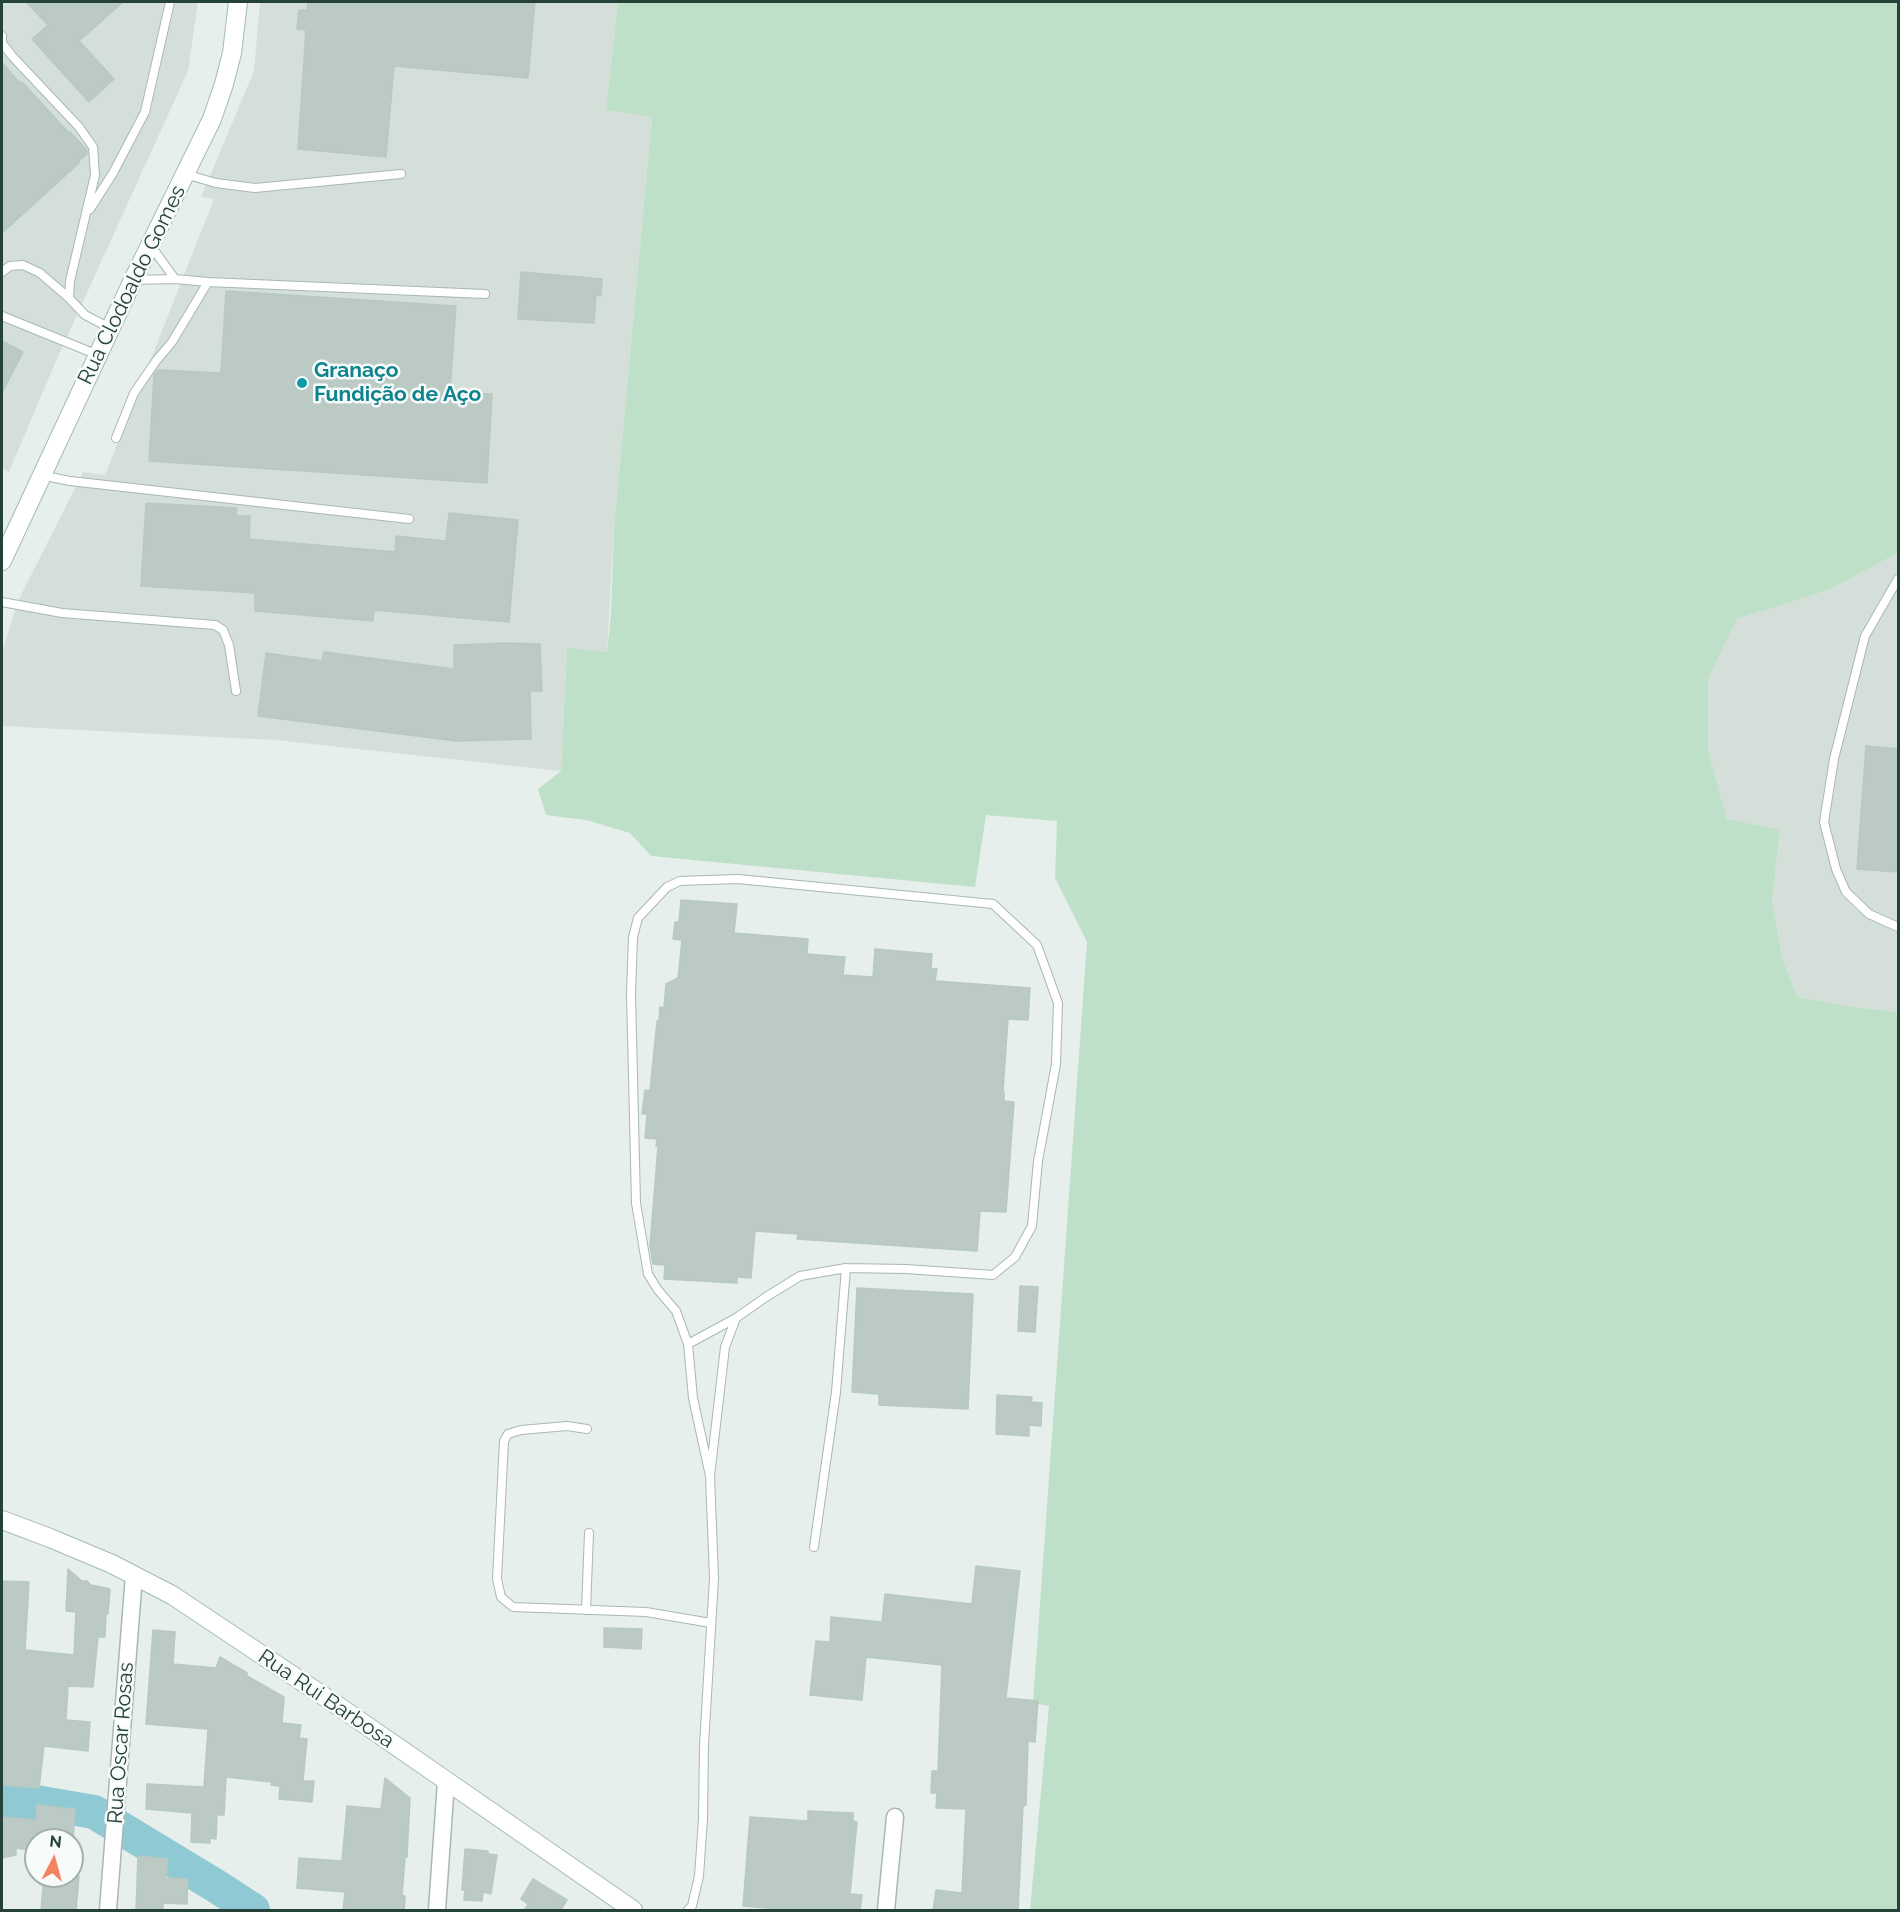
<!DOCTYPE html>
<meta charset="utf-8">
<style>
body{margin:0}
#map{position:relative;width:1900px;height:1912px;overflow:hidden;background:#e6efeb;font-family:Raleway,sans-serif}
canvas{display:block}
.frame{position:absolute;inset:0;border:3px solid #24423a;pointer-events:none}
.north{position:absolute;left:24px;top:1828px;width:60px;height:60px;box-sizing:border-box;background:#f7fbf9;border:2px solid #a3b1ad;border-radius:50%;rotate:6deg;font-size:16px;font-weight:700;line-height:24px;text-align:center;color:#24423a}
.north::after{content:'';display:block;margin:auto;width:21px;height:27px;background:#f4845f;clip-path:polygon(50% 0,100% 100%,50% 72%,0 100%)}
</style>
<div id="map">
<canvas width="1900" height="1912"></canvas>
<div class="frame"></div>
<div class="north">N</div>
</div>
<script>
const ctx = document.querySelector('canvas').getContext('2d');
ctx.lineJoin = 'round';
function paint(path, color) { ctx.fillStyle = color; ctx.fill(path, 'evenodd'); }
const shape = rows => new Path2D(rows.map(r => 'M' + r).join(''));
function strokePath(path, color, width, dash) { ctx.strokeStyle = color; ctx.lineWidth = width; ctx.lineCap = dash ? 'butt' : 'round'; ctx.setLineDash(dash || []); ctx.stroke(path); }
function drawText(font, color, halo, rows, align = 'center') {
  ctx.font = font + ' Raleway,sans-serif'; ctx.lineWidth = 5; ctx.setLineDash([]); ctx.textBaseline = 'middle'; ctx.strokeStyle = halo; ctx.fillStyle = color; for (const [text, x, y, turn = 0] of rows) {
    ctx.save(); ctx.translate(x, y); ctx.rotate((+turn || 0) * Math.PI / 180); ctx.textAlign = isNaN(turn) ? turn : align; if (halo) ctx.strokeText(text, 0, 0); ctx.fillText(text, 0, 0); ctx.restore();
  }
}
paint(shape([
 [2,2,198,2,188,71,56,361,9,472,2,468],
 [260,2,618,2,606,110,652,117,614,527,607,652,567,649,561,771,275,740,2,726,2,652,18,601,83,472,105,475,214,199,201,197,254,71],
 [1898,553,1898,1012,1846,1006,1797,997,1782,957,1772,902,1780,831,1727,819,1708,750,1708,679,1737,619,1829,590]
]), '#d4dfda');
paint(shape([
 [618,2,1898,2,1898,553,1829,590,1737,619,1708,679,1708,750,1727,819,1780,830,1772,902,1782,957,1797,997,1846,1006,1898,1012,1898,1910,1030,1910,1049,1706,1033,1703,1087,942,1055,878,1057,821,986,815,975,887,651,856,630,833,586,820,546,815,538,789,561,771,567,648,607,652,611,614,614,527,652,117,606,110]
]), '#bfe0c8');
strokePath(shape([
 [2,1803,36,1802,94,1812,216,1886,253,1910]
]), '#8ec9d4', 34);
const building = shape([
 [26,2,123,2,79,41,114,79,89,102,32,39,48,25,26,2],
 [308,2,535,2,528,78,394,66,386,157,298,149,306,30,297,29,299,10,307,10,308,2],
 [2,63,20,83,22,82,69,133,70,132,87,150,87,154,78,162,79,163,2,233,2,63],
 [521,272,602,279,601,296,596,295,594,323,518,319,521,272],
 [226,291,456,306,450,392,492,394,487,483,149,461,154,375,158,370,221,373,226,291],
 [2,341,23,352,2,393,2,341],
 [146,503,237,508,236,516,250,516,249,539,395,552,396,536,446,541,449,513,518,520,509,622,374,610,373,621,255,611,255,593,141,586,146,503],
 [507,643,540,644,542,691,530,691,531,739,456,741,258,716,266,653,322,661,324,652,454,669,454,645,507,643],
 [1866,746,1899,749,1899,872,1857,869,1866,746],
 [681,900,737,904,734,933,808,939,807,954,845,957,843,975,873,977,875,949,932,954,931,969,937,969,935,981,1030,988,1028,1020,1008,1019,1003,1091,1004,1092,1004,1101,1014,1102,1006,1212,980,1211,977,1251,797,1239,798,1234,755,1231,751,1278,737,1277,737,1283,664,1279,665,1265,653,1264,650,1246,658,1146,656,1146,657,1139,645,1138,647,1114,642,1114,645,1090,650,1091,657,1021,659,1021,660,1007,664,1008,666,984,678,978,682,940,673,939,675,922,679,922,681,900],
 [1020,1286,1038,1287,1035,1332,1018,1331,1020,1286],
 [857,1288,973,1294,968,1409,879,1405,879,1394,852,1392,857,1288],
 [997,1395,1032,1397,1031,1402,1042,1403,1041,1426,1029,1425,1029,1436,996,1434,997,1395],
 [976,1566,1020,1571,1006,1698,1038,1701,1035,1742,1028,1741,1026,1805,1023,1806,1018,1911,933,1911,936,1890,962,1893,966,1809,936,1808,937,1793,931,1793,932,1771,938,1771,942,1665,866,1657,862,1700,810,1695,816,1641,830,1642,831,1617,882,1622,885,1594,972,1604,976,1566],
 [68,1569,82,1581,87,1581,91,1585,110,1589,108,1614,106,1613,105,1637,98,1637,93,1687,68,1686,66,1720,90,1722,88,1751,44,1746,39,1788,2,1785,2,1581,29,1582,25,1650,74,1655,76,1612,66,1611,68,1569],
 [604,1628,642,1629,641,1649,604,1647,604,1628],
 [153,1630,175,1632,173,1664,216,1668,220,1657,247,1673,247,1676,284,1697,282,1723,301,1725,299,1738,307,1739,303,1781,314,1781,312,1802,279,1799,280,1786,271,1785,272,1782,226,1777,224,1815,217,1815,216,1839,210,1838,210,1843,191,1842,192,1813,146,1809,147,1784,204,1787,208,1729,146,1724,153,1630],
 [385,1778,410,1798,407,1857,405,1857,402,1896,405,1896,404,1911,343,1911,345,1892,297,1888,299,1858,342,1861,347,1806,381,1809,385,1778],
 [37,1805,75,1809,73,1840,36,1840,36,1851,16,1848,16,1855,2,1858,2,1817,36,1820,37,1805],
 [808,1811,853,1813,853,1821,857,1822,850,1894,862,1895,860,1911,805,1911,743,1906,750,1817,808,1821,808,1811],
 [465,1849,488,1851,488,1854,497,1855,491,1894,483,1892,482,1901,464,1900,465,1890,462,1890,465,1849],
 [138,1856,168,1859,166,1878,188,1879,187,1904,163,1903,163,1911,136,1911,138,1856],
 [44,1876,79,1876,76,1911,41,1911,44,1876],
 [533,1879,567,1900,560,1911,524,1911,528,1904,521,1899,533,1879]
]);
paint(building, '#bbcac4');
strokePath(building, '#b8c9c2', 1.5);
const service = shape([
 [2,36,2,43,12,56,79,127,93,147,95,175,70,281,69,298,85,315,110,328],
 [185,174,216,183,255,188,401,174],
 [90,209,113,173,145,112,170,2],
 [151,246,175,279],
 [2,272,10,266,23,265,40,273,69,298],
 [133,280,175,279,208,282,485,294],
 [2,316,98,355],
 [116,438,134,393,156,361,172,342,208,282],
 [40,475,70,481,409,519],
 [1898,579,1865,636,1834,759,1824,822,1836,869,1846,892,1869,914,1898,927],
 [2,602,62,613,215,625,223,630,229,645,236,691],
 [688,1344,736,1318],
 [587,1429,567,1426,521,1430,508,1434,504,1441,497,1579,501,1597,513,1607,646,1612,711,1623],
 [814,1547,836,1392,846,1268],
 [586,1610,589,1533],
 [688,1910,692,1906,699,1876,703,1819,704,1745,714,1578,710,1476,725,1347,736,1318,766,1297,800,1276,846,1268,906,1269,993,1275,1015,1257,1032,1226,1038,1161,1056,1064,1058,1003,1037,945,993,904,738,879,680,881,667,887,638,918,633,937,631,993,636,1203,648,1274,658,1290,676,1311,688,1344,693,1398,710,1476]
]);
const minor = shape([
 [108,1910,134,1575],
 [437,1910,446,1782],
 [886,1910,895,1817]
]);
const secondary = shape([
 [2,561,133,280,212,119,224,84,232,53,238,2],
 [2,1520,50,1538,112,1564,172,1595,331,1701,633,1910]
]);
strokePath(service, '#a8b8b2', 10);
strokePath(minor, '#a8b8b2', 19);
strokePath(secondary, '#a4bbb3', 20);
strokePath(service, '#fff', 8);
strokePath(minor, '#fff', 16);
strokePath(secondary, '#fff', 18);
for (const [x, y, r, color] of [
 [302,383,6,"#0f9aa8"]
]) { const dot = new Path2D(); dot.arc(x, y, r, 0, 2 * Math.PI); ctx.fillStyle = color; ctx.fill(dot); strokePath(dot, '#f7fbf9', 2); }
drawText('21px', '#24423a', '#f7fbf9', [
 ["Rua Clodoaldo Gomes",132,285,-64],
 ["Rua Rui Barbosa",326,1699,34],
 ["Rua Oscar Rosas",121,1743,-86]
]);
drawText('bold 21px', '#0d838f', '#f7fbf9', [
 ["Granaço",314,371],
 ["Fundição de Aço",314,395]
], 'left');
</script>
